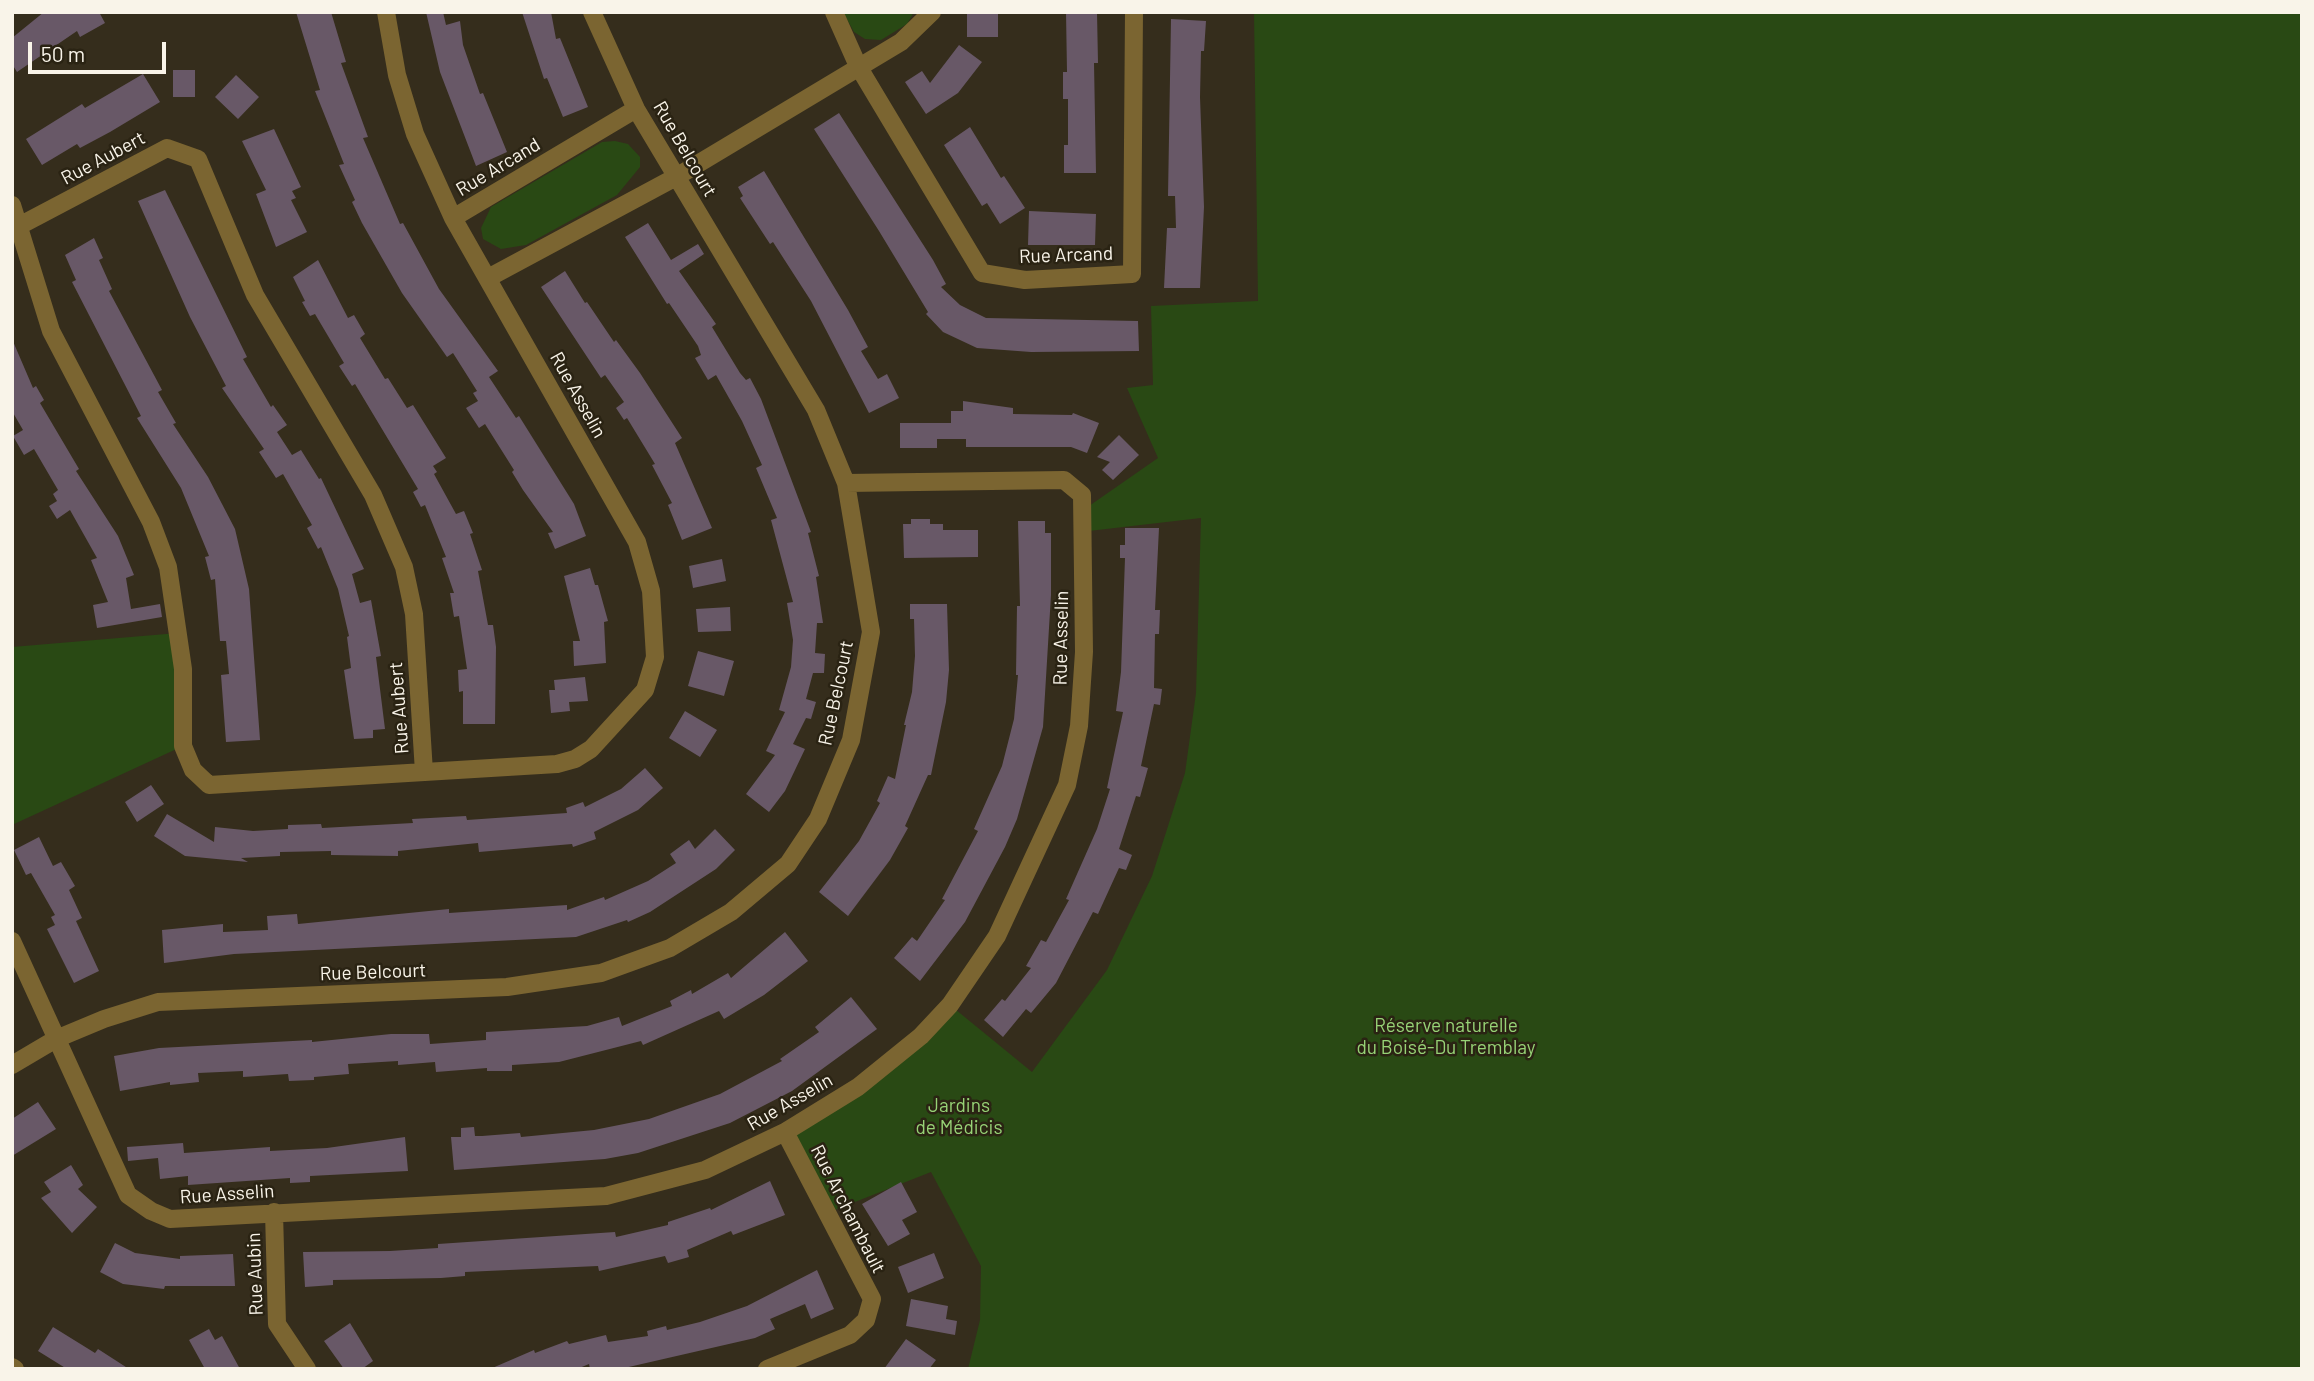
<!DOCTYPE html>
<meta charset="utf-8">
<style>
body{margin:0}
#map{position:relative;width:2314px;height:1381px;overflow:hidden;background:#352d1c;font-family:Barlow,sans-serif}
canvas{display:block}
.frame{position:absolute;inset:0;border:14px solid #f9f4e9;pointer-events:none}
.scale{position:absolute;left:28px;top:42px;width:138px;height:32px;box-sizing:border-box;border:4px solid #f9f4e9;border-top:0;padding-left:9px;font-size:21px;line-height:24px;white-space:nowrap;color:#f9f4e9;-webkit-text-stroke:5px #2a2313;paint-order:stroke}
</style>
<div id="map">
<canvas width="2314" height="1381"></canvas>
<div class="frame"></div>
<div class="scale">50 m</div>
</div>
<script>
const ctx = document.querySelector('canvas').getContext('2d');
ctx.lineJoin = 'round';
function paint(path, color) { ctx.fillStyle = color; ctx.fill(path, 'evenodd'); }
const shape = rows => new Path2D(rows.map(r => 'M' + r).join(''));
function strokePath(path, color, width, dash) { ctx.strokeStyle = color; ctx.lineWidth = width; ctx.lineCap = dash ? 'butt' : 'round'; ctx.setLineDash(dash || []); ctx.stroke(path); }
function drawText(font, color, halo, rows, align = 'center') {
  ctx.font = font + ' Barlow,sans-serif'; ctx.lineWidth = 5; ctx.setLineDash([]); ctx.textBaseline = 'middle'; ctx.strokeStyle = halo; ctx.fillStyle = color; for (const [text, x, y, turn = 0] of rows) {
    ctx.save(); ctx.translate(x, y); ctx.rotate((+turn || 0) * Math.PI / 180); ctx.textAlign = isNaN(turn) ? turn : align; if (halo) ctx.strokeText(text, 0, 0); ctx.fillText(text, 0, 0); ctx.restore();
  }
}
paint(shape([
 [843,12,914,12,907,24,881,40,865,39,854,32],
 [1254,12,2302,12,2302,1369,968,1369,980,1320,981,1266,931,1172,827,1213,785,1132,858,1087,950,1005,1032,1072,1107,970,1152,876,1185,773,1196,693,1201,518,1089,531,1089,506,1158,458,1127,388,1153,385,1151,306,1258,301],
 [615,141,628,144,640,157,640,167,617,195,526,245,501,249,483,239,481,228,491,207,602,142],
 [178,633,183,746,12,825,12,647]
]), '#294914');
paint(shape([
 [44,12,99,12,105,23,80,37,77,31,17,72,12,64,12,38],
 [296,12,331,12,346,62,341,63,368,137,363,138,400,224,403,223,439,289,498,371,489,377,516,418,519,416,574,504,586,536,555,549,548,533,553,532,523,490,512,472,514,470,485,424,479,428,466,408,478,401,473,393,477,391,453,353,447,357,402,293,362,223,352,202,355,200,339,165,344,164,315,91,320,90],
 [426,12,443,12,446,25,460,21,463,45,480,94,483,93,507,152,476,166,440,72],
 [522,12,551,12,556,39,560,38,588,107,563,117,547,78,544,79],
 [967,12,998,12,998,37,967,37],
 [1066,12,1097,12,1098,63,1094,63,1096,173,1064,173,1064,145,1068,145,1068,99,1063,99,1063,72,1067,72],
 [1171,19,1206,21,1204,51,1201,51,1200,97,1204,207,1200,288,1164,288,1167,228,1176,228,1175,196,1168,196],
 [959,45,982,62,958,93,926,114,905,82,922,71,930,83],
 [173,70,195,70,195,97,173,97],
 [143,74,160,102,110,132,80,148,77,144,42,165,26,139,82,104,85,108],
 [236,75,259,97,238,119,215,97],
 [839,113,933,260,946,284,941,287,960,305,986,318,1138,321,1139,351,1031,352,977,348,943,332,926,314,928,312,879,231,814,129],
 [970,127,1001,178,1004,176,1025,208,1000,224,987,203,982,206,944,145],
 [274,129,301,187,292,191,296,198,291,200,307,232,276,247,256,194,266,190,242,141],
 [764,171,848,310,868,347,861,351,878,379,887,374,899,398,869,413,811,301,773,242,770,244,740,198,743,196,738,187],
 [165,190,247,357,243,359,271,407,273,405,287,425,277,432,292,455,301,450,319,479,321,478,364,569,352,574,360,603,371,600,381,656,376,657,385,729,373,730,373,738,354,739,344,670,351,668,347,637,349,636,338,589,321,547,318,549,307,528,312,525,283,474,276,478,259,452,264,449,222,388,226,386,190,317,138,201],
 [1029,211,1096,214,1095,245,1028,245],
 [648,223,671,260,698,244,704,254,679,271,716,324,712,327,740,373,746,380,750,378,761,399,811,532,808,533,819,576,816,577,823,623,817,623,815,653,825,654,824,673,813,673,806,699,816,702,811,719,806,718,793,744,805,749,785,791,769,812,746,794,775,755,766,751,785,712,779,710,791,667,793,640,787,603,793,602,771,520,777,518,756,468,762,465,742,421,716,375,708,380,695,358,701,355,698,346,669,303,667,304,625,237],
 [94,238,103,258,99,260,112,289,109,291,162,390,158,392,176,423,173,424,208,477,235,529,249,589,260,740,226,742,221,675,229,674,226,641,220,641,215,579,211,580,205,557,209,556,181,488,137,418,141,416,72,282,76,280,65,255],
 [318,260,348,318,354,315,365,334,360,338,385,379,388,378,407,408,413,405,446,458,433,466,437,472,434,474,456,514,464,511,473,533,470,534,482,570,478,571,488,625,493,625,496,647,495,724,463,724,463,691,459,692,458,670,467,669,459,616,454,617,450,593,454,593,442,558,446,557,425,505,421,507,413,492,418,489,355,384,352,386,339,366,344,363,315,314,310,316,302,302,305,301,293,277],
 [565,271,585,303,587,302,614,342,616,340,640,373,682,438,675,443,712,528,682,540,668,505,672,503,652,465,655,464,627,418,624,420,616,408,624,402,605,375,601,378,541,287],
 [12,339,33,388,36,386,44,400,40,403,79,469,76,471,118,536,134,575,126,578,131,609,160,604,162,617,97,628,93,605,108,602,91,560,97,558,70,510,57,519,49,506,57,501,53,494,58,490,34,449,24,455,13,436,23,430,12,411],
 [963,401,1013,408,1013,414,1072,415,1073,413,1099,423,1087,453,1071,447,966,447,966,439,937,439,937,448,900,448,900,423,951,423,951,411,963,411],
 [1119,435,1139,455,1113,480,1102,470,1110,462,1097,457],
 [911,519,930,519,930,524,943,524,943,530,978,530,978,557,904,558,903,524,911,524],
 [1018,521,1045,521,1045,533,1051,533,1051,595,1043,727,1017,819,1005,847,965,922,920,981,894,958,912,937,917,941,945,900,942,899,978,831,974,829,1002,766,1014,719,1018,675,1016,675,1017,606,1020,606],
 [1125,528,1159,528,1155,610,1160,610,1159,634,1155,634,1154,688,1162,689,1160,705,1154,704,1141,766,1148,768,1140,797,1136,796,1119,849,1132,855,1126,870,1119,868,1098,914,1093,912,1056,983,1031,1013,1026,1009,1003,1037,984,1020,1002,999,1005,1001,1031,968,1026,966,1041,940,1046,942,1069,900,1066,899,1097,829,1110,789,1107,788,1123,712,1116,711,1121,672,1125,558,1120,558,1120,545,1125,545],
 [722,559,726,581,693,588,689,566],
 [590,568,595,585,598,585,608,621,604,622,606,663,574,666,573,641,580,641,564,576],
 [910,604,947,604,949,670,946,702,931,775,928,775,905,826,908,828,890,860,848,916,819,892,859,841,880,803,877,801,888,776,895,779,906,725,904,725,912,692,915,656,914,619,910,619],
 [730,607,731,631,698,632,696,609],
 [698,651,734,661,724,696,688,686],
 [585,677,588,701,569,702,570,711,551,713,549,690,555,690,554,680],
 [685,711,717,730,700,757,669,738],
 [645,768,663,788,638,810,594,832,596,839,573,847,572,844,479,852,478,843,398,851,398,856,331,855,331,851,280,852,280,856,241,858,248,862,185,856,154,836,167,814,214,842,215,827,253,831,288,829,288,825,321,824,322,828,413,823,412,819,466,816,467,820,567,813,566,808,583,802,585,807,621,789],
 [151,785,164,804,137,822,125,802],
 [715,829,735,850,716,869,650,912,628,922,627,920,576,937,234,954,164,963,162,930,223,924,223,932,268,930,267,916,297,914,298,924,449,909,449,913,567,905,567,910,604,897,605,900,648,881,676,863,670,854,689,840,695,849],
 [39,837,53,866,61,862,75,886,69,890,82,918,76,921,99,971,74,983,47,929,55,925,51,917,55,915,31,873,26,875,14,850],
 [785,932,808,961,764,995,724,1019,719,1011,643,1045,641,1041,559,1062,512,1065,512,1071,487,1071,487,1068,436,1072,435,1062,398,1065,398,1061,348,1064,349,1074,314,1077,314,1080,289,1081,288,1074,243,1077,243,1071,198,1073,199,1082,170,1085,170,1082,120,1091,114,1056,159,1048,312,1040,312,1042,391,1034,429,1034,430,1044,486,1040,486,1032,587,1026,619,1017,622,1026,672,1006,670,1001,691,990,692,994,728,973,731,978],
 [851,997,877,1029,792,1091,730,1123,638,1153,605,1159,454,1170,451,1137,461,1137,461,1128,474,1127,475,1136,482,1136,520,1133,521,1137,594,1130,649,1119,720,1094,782,1061,780,1059,819,1032,815,1027],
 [38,1102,56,1129,12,1156,12,1119],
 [405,1137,408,1171,310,1176,310,1182,290,1183,290,1178,188,1185,188,1176,160,1179,158,1158,128,1161,127,1147,183,1143,184,1153,270,1147,270,1151,327,1148],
 [71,1165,83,1185,78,1189,97,1207,72,1233,41,1198,51,1192,44,1182],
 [770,1181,785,1215,733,1235,731,1231,687,1250,689,1257,668,1263,665,1256,599,1271,598,1266,465,1272,465,1276,441,1278,333,1280,333,1285,305,1287,303,1252,390,1251,438,1248,438,1244,615,1232,616,1237,668,1225,668,1222,710,1208,711,1210],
 [901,1182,917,1212,902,1220,910,1234,888,1246,862,1204],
 [115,1243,135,1253,180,1259,180,1256,233,1254,235,1286,165,1286,164,1289,123,1284,100,1272],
 [934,1253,944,1278,908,1293,898,1267],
 [817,1270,834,1309,811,1319,805,1304,770,1319,775,1329,755,1338,620,1369,590,1369,589,1364,577,1369,490,1369,534,1350,535,1353,567,1341,569,1344,606,1335,608,1342,648,1336,647,1331,666,1326,667,1330,700,1322,747,1306],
 [911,1299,948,1306,946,1319,957,1321,955,1335,906,1326],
 [350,1323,373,1361,362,1369,344,1369,324,1341],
 [53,1327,95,1353,98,1349,129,1369,67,1369,38,1351],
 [209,1329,215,1340,222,1336,240,1369,205,1369,189,1340],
 [906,1339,936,1360,929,1369,884,1369]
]), '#685867');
strokePath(shape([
 [834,12,858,66,982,273,1025,280,1132,274,1134,12],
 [12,205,51,331,151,522,168,567,183,669,183,746,193,770,209,785,557,764,575,759,591,749,645,690,655,657,651,591,637,542,453,218,415,134,397,75,386,12],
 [453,218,636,109],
 [19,226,167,148,198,159,255,295,373,495,404,567,414,614,424,772],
 [488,278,676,177,901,42,932,12],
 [12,941,128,1195,151,1211,170,1219,606,1196,705,1170,785,1132,858,1087,921,1036,950,1005,997,936,1067,785,1079,726,1084,652,1082,495,1064,480,846,483],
 [12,1065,56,1039,104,1019,158,1002,507,987,601,973,670,948,731,912,788,864,818,819,851,740,871,632,846,483,816,410,636,109,592,12],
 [274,1212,277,1324,307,1369],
 [12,1367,15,1369],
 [767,1369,850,1335,866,1320,872,1299,785,1132]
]), '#7b6531', 18);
drawText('19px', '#f9f4e9', '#2a2313', [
 ["Rue Belcourt",685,149,60],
 ["Rue Aubert",103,158,-28],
 ["Rue Arcand",498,167,-31],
 ["Rue Arcand",1066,255,-2],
 ["Rue Asselin",578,395,61],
 ["Rue Asselin",1061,638,-89],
 ["Rue Belcourt",836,693,-78],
 ["Rue Aubert",399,708,-94],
 ["Rue Belcourt",373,972,-2],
 ["Rue Asselin",790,1102,-30],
 ["Rue Asselin",227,1194,-4],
 ["Rue Archambault",848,1209,63],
 ["Rue Aubin",255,1274,-92]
]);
drawText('19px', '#97d376', '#2a2313', [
 ["Réserve naturelle",1446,1026],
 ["du Boisé-Du Tremblay",1446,1048],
 ["Jardins",959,1106],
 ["de Médicis",959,1128]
]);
</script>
